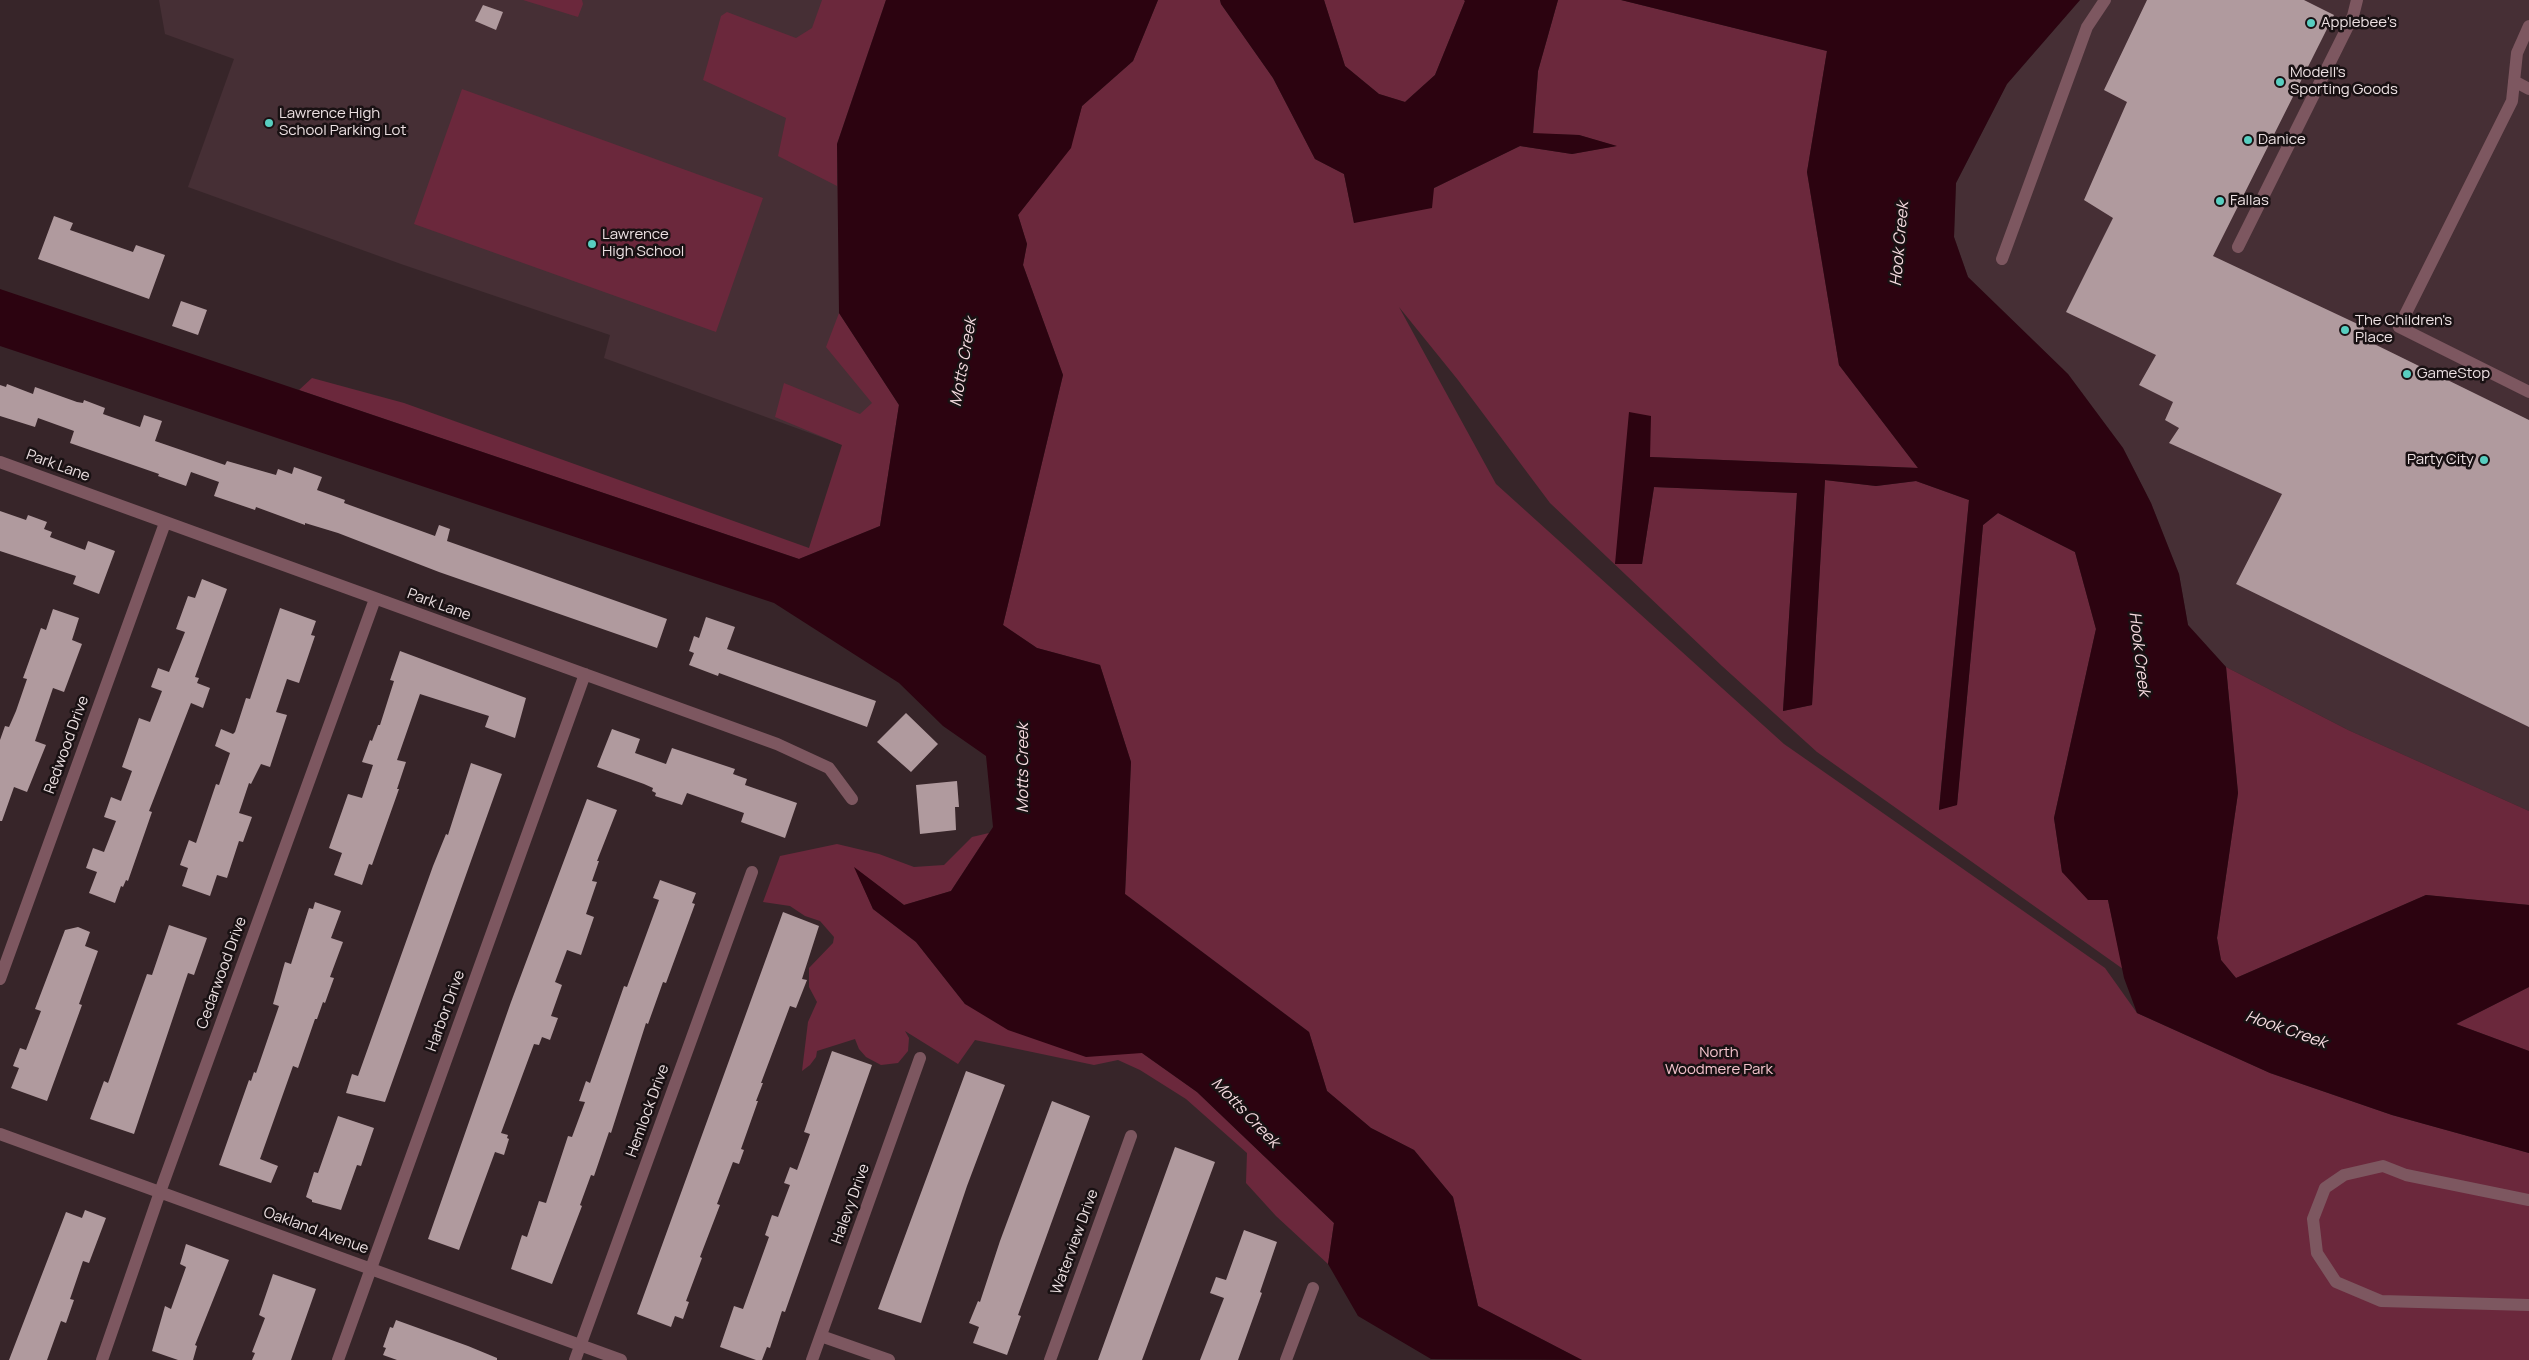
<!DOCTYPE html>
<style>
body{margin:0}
canvas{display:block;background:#372529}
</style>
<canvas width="2529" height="1360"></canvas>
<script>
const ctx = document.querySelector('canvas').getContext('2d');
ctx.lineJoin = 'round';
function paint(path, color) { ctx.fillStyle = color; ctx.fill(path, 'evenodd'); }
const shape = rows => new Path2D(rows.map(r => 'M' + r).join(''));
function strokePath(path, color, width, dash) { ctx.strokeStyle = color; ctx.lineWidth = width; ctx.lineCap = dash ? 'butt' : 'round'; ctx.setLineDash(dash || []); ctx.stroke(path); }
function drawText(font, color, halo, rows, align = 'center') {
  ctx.font = font + ' Manrope,sans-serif'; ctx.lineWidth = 5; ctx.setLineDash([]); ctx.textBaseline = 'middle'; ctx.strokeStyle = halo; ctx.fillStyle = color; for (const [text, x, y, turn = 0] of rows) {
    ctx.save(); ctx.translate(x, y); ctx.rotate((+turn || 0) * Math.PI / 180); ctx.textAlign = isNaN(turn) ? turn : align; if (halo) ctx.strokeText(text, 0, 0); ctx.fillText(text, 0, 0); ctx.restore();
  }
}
paint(shape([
 [159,0,885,0,839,313,899,405,854,449,604,358,610,335,401,264,188,187,234,59,165,34],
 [2080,0,2529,0,2529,811,2348,730,2226,667,2188,625,2179,574,2151,503,2123,448,2068,374,1968,277,1954,237,1956,183,2007,84]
]), '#462f35');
paint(shape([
 [523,0,582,0,583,4,578,17],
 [822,0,886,0,837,144,837,186,778,156,786,118,703,80,721,16,727,12,796,38,812,28],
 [1158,0,1220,0,1221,4,1273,78,1315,159,1344,174,1354,223,1434,188,1520,146,1572,154,1616,146,1579,135,1533,134,1538,71,1558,0,1621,0,1827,51,1807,172,1839,365,1918,468,1650,457,1615,564,1642,564,1654,487,1797,493,1783,711,1812,705,1825,480,1876,486,1916,481,1969,500,1939,809,1957,805,1983,525,1998,513,2075,552,2096,629,2054,818,2062,872,2108,900,2123,969,1817,752,1722,666,1550,503,1458,380,1399,307,1496,484,1784,744,2105,968,2137,1013,2270,1073,2392,1115,2529,1153,2529,1360,1582,1360,1478,1306,1453,1197,1414,1150,1371,1128,1327,1091,1309,1032,1125,894,1131,762,1100,665,1037,648,1003,625,1063,375,1023,265,1027,244,1018,215,1070,148,1082,106,1133,61],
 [1324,0,1464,0,1465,1,1435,75,1405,102,1379,94,1345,66],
 [462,89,763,198,716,332,414,224],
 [839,313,899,405,880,526,799,559,299,390,312,378,404,403,809,548,842,445,775,417,784,383,860,414,872,403,826,347],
 [2226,667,2348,730,2529,811,2529,905,2426,895,2236,978,2221,960,2217,938,2238,793],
 [989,833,951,891,904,905,855,868,873,909,916,942,965,1004,1142,1053,1197,1092,1334,1223,1328,1264,1276,1216,1246,1183,1247,1153,1186,1099,1140,1070,1118,1060,1094,1065,975,1040,958,1064,905,1031,909,1038,908,1051,898,1063,881,1065,866,1057,859,1049,855,1039,817,1051,816,1057,810,1065,802,1071,808,1022,817,1002,809,987,809,968,833,943,834,937,820,921,805,916,790,906,763,902,780,856,837,844,879,854,914,867,944,865,972,837],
 [2529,987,2529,1051,2456,1024]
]), '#6b283c');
paint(shape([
 [886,0,1158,0,1133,61,1082,106,1071,148,1018,215,1027,244,1023,265,1063,375,1003,625,1037,648,1100,665,1131,762,1125,894,1309,1032,1327,1091,1371,1128,1414,1150,1453,1197,1478,1306,1582,1360,1431,1359,1358,1316,1328,1264,1334,1223,1197,1092,1142,1053,1086,1057,1008,1030,965,1004,916,942,873,909,854,867,904,905,951,891,993,827,986,756,943,726,899,683,774,603,0,346,0,289,799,559,880,526,899,405,839,313,837,144],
 [1220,0,1324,0,1345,66,1379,94,1405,102,1435,75,1465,1,1464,0,1558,0,1538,71,1533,133,1579,135,1617,146,1572,154,1520,146,1434,188,1432,208,1354,223,1344,174,1315,159,1273,78,1221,4],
 [1621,0,2080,0,2007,84,1956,183,1954,237,1968,277,2068,374,2123,448,2151,503,2179,574,2188,625,2226,667,2238,793,2217,938,2221,960,2236,978,2426,895,2529,905,2529,987,2456,1024,2529,1051,2529,1153,2392,1115,2270,1073,2137,1013,2124,978,2108,900,2088,900,2062,872,2054,818,2096,629,2075,552,1998,513,1983,525,1957,805,1939,810,1969,500,1916,481,1876,486,1825,480,1812,705,1783,711,1797,493,1654,487,1642,564,1615,564,1629,412,1651,416,1650,457,1918,468,1839,365,1807,172,1827,51]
]), '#2c0310');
paint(shape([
 [2147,0,2304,0,2334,15,2213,256,2364,327,2362,338,2529,420,2529,727,2236,584,2282,494,2169,443,2179,428,2165,420,2173,402,2139,385,2156,355,2066,312,2113,218,2084,200,2127,102,2104,90],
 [483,5,503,12,496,30,475,21],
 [54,216,73,223,70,230,133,252,136,245,165,255,149,299,38,259],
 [181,301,207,310,198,335,172,326],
 [7,384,33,394,35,387,77,402,83,403,84,400,105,408,103,414,140,427,144,415,162,421,155,441,225,465,227,461,276,475,278,469,292,474,294,467,322,477,317,490,345,500,344,503,435,536,439,525,450,529,447,541,667,619,657,648,439,572,338,533,305,523,305,525,256,507,255,510,214,496,219,482,191,472,186,486,158,476,159,474,70,443,74,431,38,418,35,427,0,416,0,385,6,387],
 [0,511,26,520,28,515,47,522,44,529,52,532,50,537,85,550,88,541,115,551,99,594,73,584,76,576,0,551],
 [202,579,227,589,195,677,199,678,197,683,210,688,203,708,191,703,149,811,152,812,128,881,126,880,123,887,121,886,115,903,89,893,97,872,86,868,93,848,104,852,116,821,104,817,111,797,121,801,132,771,122,767,139,718,150,722,162,691,151,687,158,668,169,672,185,632,176,629,188,596,195,598],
 [280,608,316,621,311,635,315,636,299,683,287,679,276,712,287,715,270,767,261,764,251,784,249,783,239,813,252,817,243,842,239,841,227,878,217,875,210,896,182,886,188,868,180,865,189,840,196,843,216,784,219,785,230,753,215,746,221,729,233,734,235,732,246,698,250,699],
 [53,609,79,618,72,640,82,644,64,692,53,688,35,741,46,745,27,792,14,787,2,821,0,821,0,740,5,726,9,727,16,711,27,679,23,678,41,628,46,630],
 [706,617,735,627,727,649,876,701,867,727,719,673,718,676,689,665,694,653,689,651,694,636,699,638],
 [400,651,526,698,515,738,485,727,489,716,420,694,397,760,406,762,397,789,399,789,372,865,369,864,362,885,334,875,342,853,329,848,348,794,362,798,373,765,362,762,370,740,372,741,378,725,380,725,394,681,390,680],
 [906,713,938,744,911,772,877,742],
 [612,729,640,739,635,753,666,764,672,748,735,769,733,774,747,779,745,785,797,803,785,838,741,822,744,813,687,793,682,805,655,796,656,793,652,791,653,788,644,784,597,767],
 [471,763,502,774,385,1102,346,1093,352,1074,358,1076,433,866,446,834,448,835],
 [957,781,959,807,955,807,956,830,920,834,916,785],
 [587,799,617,810,597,861,599,861,592,881,597,882,586,914,594,917,581,955,567,950,555,982,562,985,551,1016,558,1018,550,1040,542,1037,539,1045,534,1044,501,1133,508,1135,507,1138,509,1139,504,1155,495,1152,459,1250,428,1239,511,1002],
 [660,880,696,893,692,903,695,904,666,983,663,982,648,1024,646,1023,611,1133,609,1132,594,1176,591,1175,580,1205,582,1206,552,1284,511,1269,522,1235,527,1237,539,1201,546,1203,568,1136,572,1137,585,1102,579,1101,586,1081,590,1083,624,986,627,987,659,900,653,898],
 [315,902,341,911,331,938,343,942,330,977,334,978,325,1003,323,1002,317,1019,315,1019,298,1068,293,1066,260,1159,278,1166,271,1183,219,1165,249,1080,251,1081,254,1072,256,1073,279,1006,273,1004,285,962,291,964,309,908,313,909],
 [783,912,819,926,802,979,807,980,796,1008,790,1006,761,1083,763,1083,756,1101,758,1101,741,1149,744,1150,739,1164,733,1162,717,1204,720,1205,700,1257,702,1258,686,1301,689,1302,683,1319,675,1316,671,1327,637,1314],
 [169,925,207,938,194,975,188,973,134,1134,90,1119,104,1081,108,1083,147,974,152,975],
 [78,927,90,932,85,946,98,951,79,1004,82,1005,47,1101,11,1088,19,1068,13,1066,20,1048,26,1050,41,1011,35,1009,65,930],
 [832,1051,872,1065,785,1312,782,1311,770,1348,767,1347,762,1360,756,1360,720,1347,734,1306,743,1309,769,1237,765,1235,772,1215,778,1217,790,1185,784,1183,790,1167,797,1170,810,1134,804,1132],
 [966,1071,1005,1085,967,1186,921,1323,878,1309],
 [1052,1101,1090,1116,1018,1315,1021,1316,1007,1355,973,1343,979,1327,969,1323,978,1301,980,1302,1000,1241],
 [338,1116,374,1128,361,1166,357,1165,341,1210,312,1202,312,1200,306,1197,314,1172,318,1173],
 [1175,1147,1215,1162,1197,1211,1142,1360,1098,1360],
 [85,1210,106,1218,89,1263,83,1261,70,1299,74,1300,66,1323,61,1321,47,1360,9,1360,66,1212,82,1218],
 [1244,1230,1277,1242,1260,1292,1262,1293,1238,1360,1200,1360,1224,1298,1210,1293,1216,1277,1226,1280],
 [186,1244,229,1260,195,1345,197,1346,193,1360,178,1360,152,1351,165,1306,171,1309,186,1267,180,1264],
 [273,1274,316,1289,291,1360,252,1360,255,1353,252,1352,265,1318,259,1315],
 [396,1320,468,1346,497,1358,497,1360,397,1360,383,1355,386,1348,383,1347,390,1327,393,1328]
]), '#b09a9e');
strokePath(shape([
 [2529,26,2517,53,2512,101,2399,327,2529,392],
 [2514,81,2529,89],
 [2238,247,2353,16,2357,0],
 [2002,259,2087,27,2105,0],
 [0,462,777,744,829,768,852,799],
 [0,979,165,523],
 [0,1134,621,1360],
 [2529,1200,2406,1175,2383,1166,2344,1175,2325,1188,2313,1219,2317,1253,2336,1282,2381,1301,2529,1305],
 [821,1336,889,1360],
 [102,1360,160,1192,375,599],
 [338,1360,585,674],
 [575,1360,752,872],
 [812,1360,920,1058],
 [1050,1360,1131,1136],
 [1286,1360,1313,1288]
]), '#7d5760', 12);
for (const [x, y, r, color] of [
 [2311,23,5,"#58cec0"],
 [2280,82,5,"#58cec0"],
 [269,123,5,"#58cec0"],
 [2248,140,5,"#58cec0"],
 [2220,201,5,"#58cec0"],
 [592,244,5,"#58cec0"],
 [2345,330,5,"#58cec0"],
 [2407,374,5,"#58cec0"],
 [2484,460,5,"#58cec0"]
]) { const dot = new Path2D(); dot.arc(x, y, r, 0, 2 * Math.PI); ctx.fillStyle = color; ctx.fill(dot); strokePath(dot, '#191113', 2); }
drawText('15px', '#ece0e2', '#191113', [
 ["Applebee's",2321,23],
 ["Modell's",2290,73],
 ["Sporting Goods",2290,90],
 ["Lawrence High",279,114],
 ["School Parking Lot",279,131],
 ["Danice",2258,140],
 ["Fallas",2230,201],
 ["Lawrence",602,235],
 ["High School",602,252],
 ["The Children's",2355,321],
 ["Place",2355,338],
 ["GameStop",2417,374],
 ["Party City",2474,460,"right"]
], 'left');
drawText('15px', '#ece0e2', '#191113', [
 ["Park Lane",58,466,20],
 ["Park Lane",439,605,20],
 ["Redwood Drive",67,745,-70],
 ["Cedarwood Drive",222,973,-70],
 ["Harbor Drive",446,1011,-70],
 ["Hemlock Drive",648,1111,-70],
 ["Halevy Drive",851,1204,-70],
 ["Oakland Avenue",316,1231,20],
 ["Waterview Drive",1075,1242,-70]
]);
drawText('15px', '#f4c3cd', '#191113', [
 ["North",1719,1053],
 ["Woodmere Park",1719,1070]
]);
drawText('italic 16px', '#f4dadf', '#191113', [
 ["Hook Creek",1900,244,-85],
 ["Motts Creek",964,362,-80],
 ["Hook Creek",2139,654,83],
 ["Motts Creek",1024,768,-90],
 ["Hook Creek",2286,1030,19],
 ["Motts Creek",1245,1113,46]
]);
</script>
